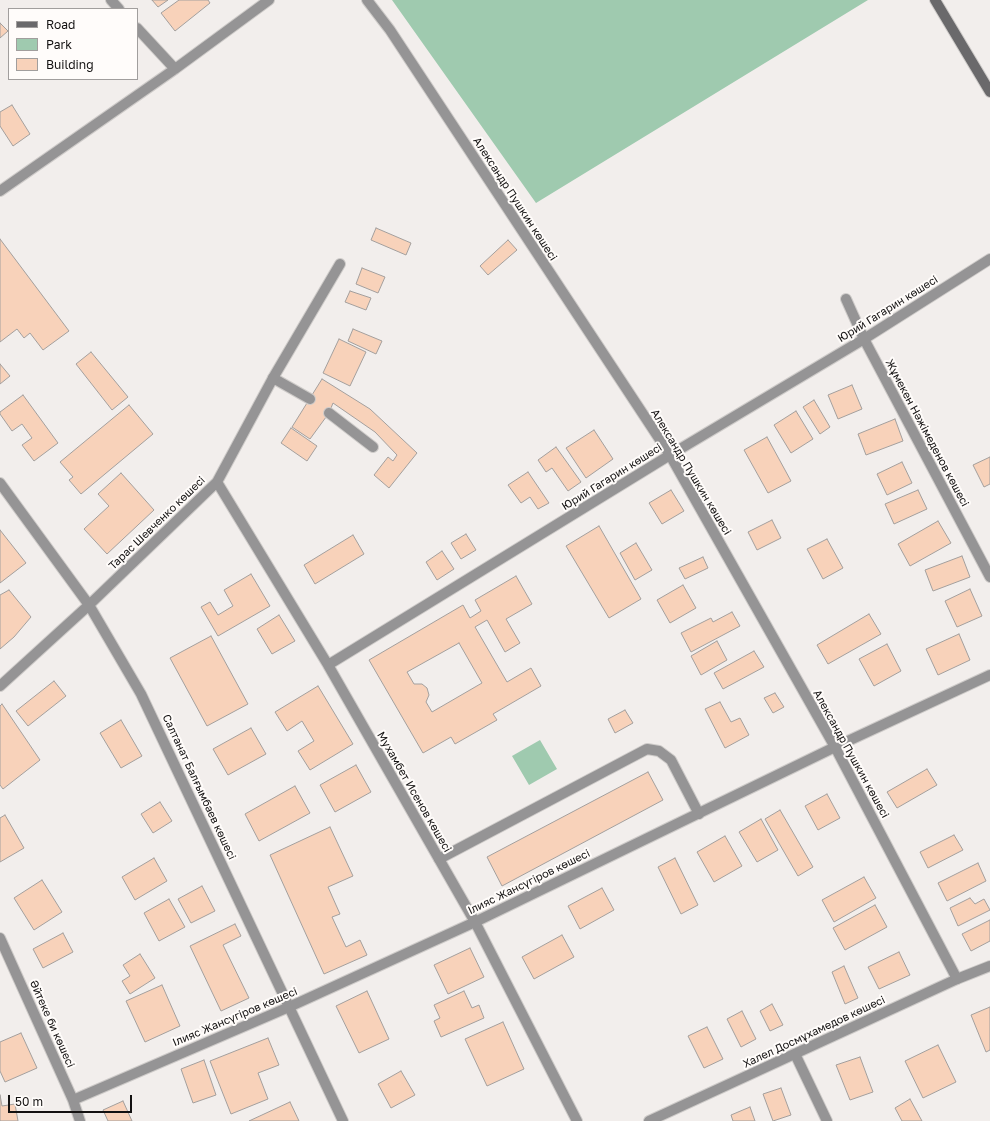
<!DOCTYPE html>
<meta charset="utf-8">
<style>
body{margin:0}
#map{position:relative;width:990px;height:1121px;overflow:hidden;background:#f2eeec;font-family:"Golos Text",sans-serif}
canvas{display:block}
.legend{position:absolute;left:8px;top:8px;width:130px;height:72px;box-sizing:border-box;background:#fffcfa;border:1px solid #a19e9d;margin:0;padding:5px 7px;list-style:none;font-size:12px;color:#131111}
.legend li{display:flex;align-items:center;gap:8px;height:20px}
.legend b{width:20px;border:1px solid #a19e9d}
.scale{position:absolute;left:8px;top:1095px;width:124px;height:18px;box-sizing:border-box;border:2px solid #131111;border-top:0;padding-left:5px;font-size:12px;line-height:14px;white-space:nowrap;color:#131111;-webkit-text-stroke:3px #fffcfa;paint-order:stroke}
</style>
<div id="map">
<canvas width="990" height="1121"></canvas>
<ul class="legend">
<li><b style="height:5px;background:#6a696b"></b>Road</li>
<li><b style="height:11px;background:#9fcaaf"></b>Park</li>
<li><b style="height:11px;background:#f8d2ba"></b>Building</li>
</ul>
<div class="scale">50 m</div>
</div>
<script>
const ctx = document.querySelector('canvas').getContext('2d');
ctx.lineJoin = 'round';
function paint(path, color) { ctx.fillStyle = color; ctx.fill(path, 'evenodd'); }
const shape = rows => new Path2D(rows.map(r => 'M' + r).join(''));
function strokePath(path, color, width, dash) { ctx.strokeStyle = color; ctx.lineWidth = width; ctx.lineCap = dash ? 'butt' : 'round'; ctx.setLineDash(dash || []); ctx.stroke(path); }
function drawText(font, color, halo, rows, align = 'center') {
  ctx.font = font + ' "Golos Text",sans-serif'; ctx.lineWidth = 4; ctx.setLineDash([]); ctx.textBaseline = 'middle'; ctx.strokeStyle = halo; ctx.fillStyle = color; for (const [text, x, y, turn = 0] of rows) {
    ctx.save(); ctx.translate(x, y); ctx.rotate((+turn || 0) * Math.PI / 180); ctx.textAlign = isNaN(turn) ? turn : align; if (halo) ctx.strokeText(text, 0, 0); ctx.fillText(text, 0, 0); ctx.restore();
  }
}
paint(shape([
 [392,0,868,0,536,203],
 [540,740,557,769,529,785,512,756]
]), '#9fcaaf');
const building = shape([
 [152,0,168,0,158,7,152,0],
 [179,0,208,0,210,3,175,31,161,13,179,0],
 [0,23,8,31,0,38,0,23],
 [12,105,30,134,13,146,0,126,0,112,12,105],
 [376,228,411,243,406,255,371,240,376,228],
 [0,239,69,331,43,350,30,333,24,338,17,329,0,342,0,239],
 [508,240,517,250,488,275,480,266,508,240],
 [362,268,385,277,378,293,356,284,362,268],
 [350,291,371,298,366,310,345,302,350,291],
 [353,329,382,341,376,354,348,341,353,329],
 [339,339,366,352,350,386,323,373,339,339],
 [91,352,128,397,112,410,76,364,91,352],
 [0,364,10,376,0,384,0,364],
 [322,379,370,409,417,453,389,488,374,475,388,457,393,461,397,455,375,432,333,403,329,413,310,439,292,427,322,379],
 [852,385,862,409,838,419,828,395,852,385],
 [23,395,58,443,34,461,22,445,32,438,22,424,12,431,0,414,0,412,23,395],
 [814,400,830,427,820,434,803,407,814,400],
 [129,405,153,434,81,494,69,480,73,477,60,462,129,405],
 [796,411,813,439,791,453,774,425,796,411],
 [895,419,903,441,866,455,858,434,895,419],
 [291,428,317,446,307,461,281,443,291,428],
 [594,430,613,459,586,478,566,448,594,430],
 [767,437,791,481,768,493,744,450,767,437],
 [556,447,581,482,568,491,552,468,546,472,538,460,556,447],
 [990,457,990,484,984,487,973,465,990,457],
 [902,462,912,483,887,495,877,474,902,462],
 [528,472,549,503,538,509,530,497,521,503,508,485,528,472],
 [121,473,154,510,107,554,84,529,109,506,98,494,121,473],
 [671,490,684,511,662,524,649,503,671,490],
 [918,490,927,509,894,524,885,504,918,490],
 [772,520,781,538,757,550,748,532,772,520],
 [938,521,951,543,910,566,898,544,938,521],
 [599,526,641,599,609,618,566,546,599,526],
 [0,530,26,563,0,583,0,530],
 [466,534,476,550,461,559,451,543,466,534],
 [353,535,364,554,315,584,304,565,353,535],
 [827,539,843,568,823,579,807,549,827,539],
 [636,543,652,570,635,580,620,553,636,543],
 [442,551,454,569,437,580,426,562,442,551],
 [962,556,970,577,933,591,925,570,962,556],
 [703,557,708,568,685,579,679,568,703,557],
 [251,574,270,606,218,636,201,607,210,602,218,615,233,606,224,590,251,574],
 [516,576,532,604,506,619,520,643,505,652,487,620,475,627,507,682,531,668,541,686,493,714,497,720,455,744,451,737,423,753,369,660,463,605,470,618,481,611,475,600,516,576],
 [459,643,482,683,432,712,426,702,429,695,427,688,422,684,414,684,407,672,459,643],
 [683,585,696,608,670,623,657,600,683,585],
 [970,589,982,616,957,627,945,601,970,589],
 [9,590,31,617,14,637,0,649,0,595,9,590],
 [732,612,740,626,691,652,681,633,711,618,713,622,732,612],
 [869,614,881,634,828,664,817,645,869,614],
 [279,615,295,641,272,654,257,629,279,615],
 [959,634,970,660,938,675,926,649,959,634],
 [211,636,248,704,207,726,170,658,211,636],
 [717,641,727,660,701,675,691,656,717,641],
 [887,644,901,671,874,686,859,659,887,644],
 [754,651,764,667,723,689,714,673,754,651],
 [54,681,66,696,28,726,16,711,54,681],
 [318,686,353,744,310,770,298,751,314,741,302,721,287,731,275,712,318,686],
 [775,693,784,707,773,713,764,698,775,693],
 [720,702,731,722,740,718,749,735,725,748,705,709,720,702],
 [2,704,40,760,3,789,0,785,0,706,2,704],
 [625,710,633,723,615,733,608,719,625,710],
 [121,720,142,756,121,768,100,733,121,720],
 [251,728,266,754,228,775,213,749,251,728],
 [356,765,371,792,335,812,320,785,356,765],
 [927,769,937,785,897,808,887,792,927,769],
 [648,772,663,800,502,886,487,857,648,772],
 [295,786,310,813,259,841,245,814,295,786],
 [827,794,840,818,818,830,805,806,827,794],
 [160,802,172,821,153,833,141,814,160,802],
 [780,810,813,867,798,876,765,819,780,810],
 [5,815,24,848,0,862,0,818,5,815],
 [761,819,778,850,757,862,739,832,761,819],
 [330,827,353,876,328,887,340,914,332,917,346,947,360,940,367,955,324,974,270,855,330,827],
 [954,835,963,850,928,868,920,852,954,835],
 [725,836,742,866,714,882,697,852,725,836],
 [154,858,167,881,135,900,122,877,154,858],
 [675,858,698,905,681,914,658,867,675,858],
 [978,863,986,881,947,901,938,883,978,863],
 [864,877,876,898,834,922,822,900,864,877],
 [42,880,62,912,34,930,14,898,42,880],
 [202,886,215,911,191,923,178,899,202,886],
 [602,888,614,910,580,929,568,906,602,888],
 [970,898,975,904,984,899,990,910,958,926,950,908,970,898],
 [169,899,185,927,159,941,144,913,169,899],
 [875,905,887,927,845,950,833,928,875,905],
 [990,920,990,941,971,951,962,934,990,920],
 [235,924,241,936,223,945,249,998,221,1011,190,946,235,924],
 [63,933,73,952,43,968,33,949,63,933],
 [562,935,574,957,534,979,522,957,562,935],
 [470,948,484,977,448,994,434,965,470,948],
 [899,952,910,975,879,989,868,967,899,952],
 [140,954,155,978,130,994,122,981,130,976,123,965,140,954],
 [844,966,858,998,845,1004,832,972,844,966],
 [162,985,180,1026,145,1042,126,1001,162,985],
 [367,991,389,1039,359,1053,336,1006,367,991],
 [464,991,472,1008,479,1005,484,1018,441,1037,434,1021,440,1018,434,1005,464,991],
 [772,1004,783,1025,770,1031,760,1011,772,1004],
 [990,1007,990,1050,986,1052,971,1015,990,1007],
 [742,1011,756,1039,741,1047,727,1019,742,1011],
 [503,1022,524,1069,487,1086,465,1039,503,1022],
 [707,1027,723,1059,704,1068,688,1036,707,1027],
 [21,1033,37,1068,5,1082,0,1071,0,1042,21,1033],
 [268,1038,279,1065,258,1073,268,1099,231,1114,210,1061,268,1038],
 [938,1045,956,1082,923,1098,905,1061,938,1045],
 [860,1057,873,1092,850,1100,836,1065,860,1057],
 [204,1060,216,1095,193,1103,181,1069,204,1060],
 [401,1071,415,1095,391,1108,378,1084,401,1071],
 [781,1088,791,1115,773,1121,763,1094,781,1088],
 [0,1095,2,1106,15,1104,18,1121,0,1121,0,1095],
 [910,1099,922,1121,902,1121,895,1108,910,1099],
 [123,1101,132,1121,108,1121,103,1110,123,1101],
 [290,1102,299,1121,249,1121,290,1102],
 [750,1107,755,1121,733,1121,731,1115,750,1107]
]);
paint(building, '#f8d2ba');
strokePath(building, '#a39f9d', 1);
const service = shape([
 [273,378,310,399],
 [329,413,373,447],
 [439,859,647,749,659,751,671,760,699,814]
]);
const minor = shape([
 [111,0,119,9],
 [137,28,175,69],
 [0,191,175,69,269,0],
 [846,299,864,339,990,577],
 [217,482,328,665,475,922,577,1121],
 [0,483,89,605,141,694,343,1121],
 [328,665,670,455],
 [0,686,89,605,217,482,273,378,340,264],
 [0,938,73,1100,80,1121],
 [795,1054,827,1121],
 [73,1100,289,1007,475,922,835,747,990,675],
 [649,1121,957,979]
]);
const tertiary = shape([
 [367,0,390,30,670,455,835,747,957,979,990,966],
 [670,455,864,339,990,259]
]);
const secondary = shape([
 [935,0,990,92]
]);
strokePath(service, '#cecbc9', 12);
strokePath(minor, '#cecbc9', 12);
strokePath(tertiary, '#cecbc9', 12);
strokePath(secondary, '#cecbc9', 12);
strokePath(service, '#959495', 10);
strokePath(minor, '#959495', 10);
strokePath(tertiary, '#959495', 10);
strokePath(secondary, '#6a696b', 10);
drawText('11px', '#131111', '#fffcfa', [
 ["Александр Пушкин көшесі",515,199,57],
 ["Юрий Гагарин көшесі",888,309,-32],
 ["Жұмекен Нәжімеденов көшесі",927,433,62],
 ["Александр Пушкин көшесі",691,472,59],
 ["Юрий Гагарин көшесі",612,477,-32],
 ["Тарас Шевченко көшесі",157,523,-44],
 ["Александр Пушкин көшесі",851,754,61],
 ["Салтанат Балғымбаев көшесі",199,787,65],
 ["Мухамбет Исенов көшесі",414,792,60],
 ["Ілияс Жансүгіров көшесі",529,882,-26],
 ["Ілияс Жансүгіров көшесі",235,1017,-23],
 ["Әйтеке би көшесі",52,1024,66],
 ["Халел Досмұхамедов көшесі",814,1032,-25]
]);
</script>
